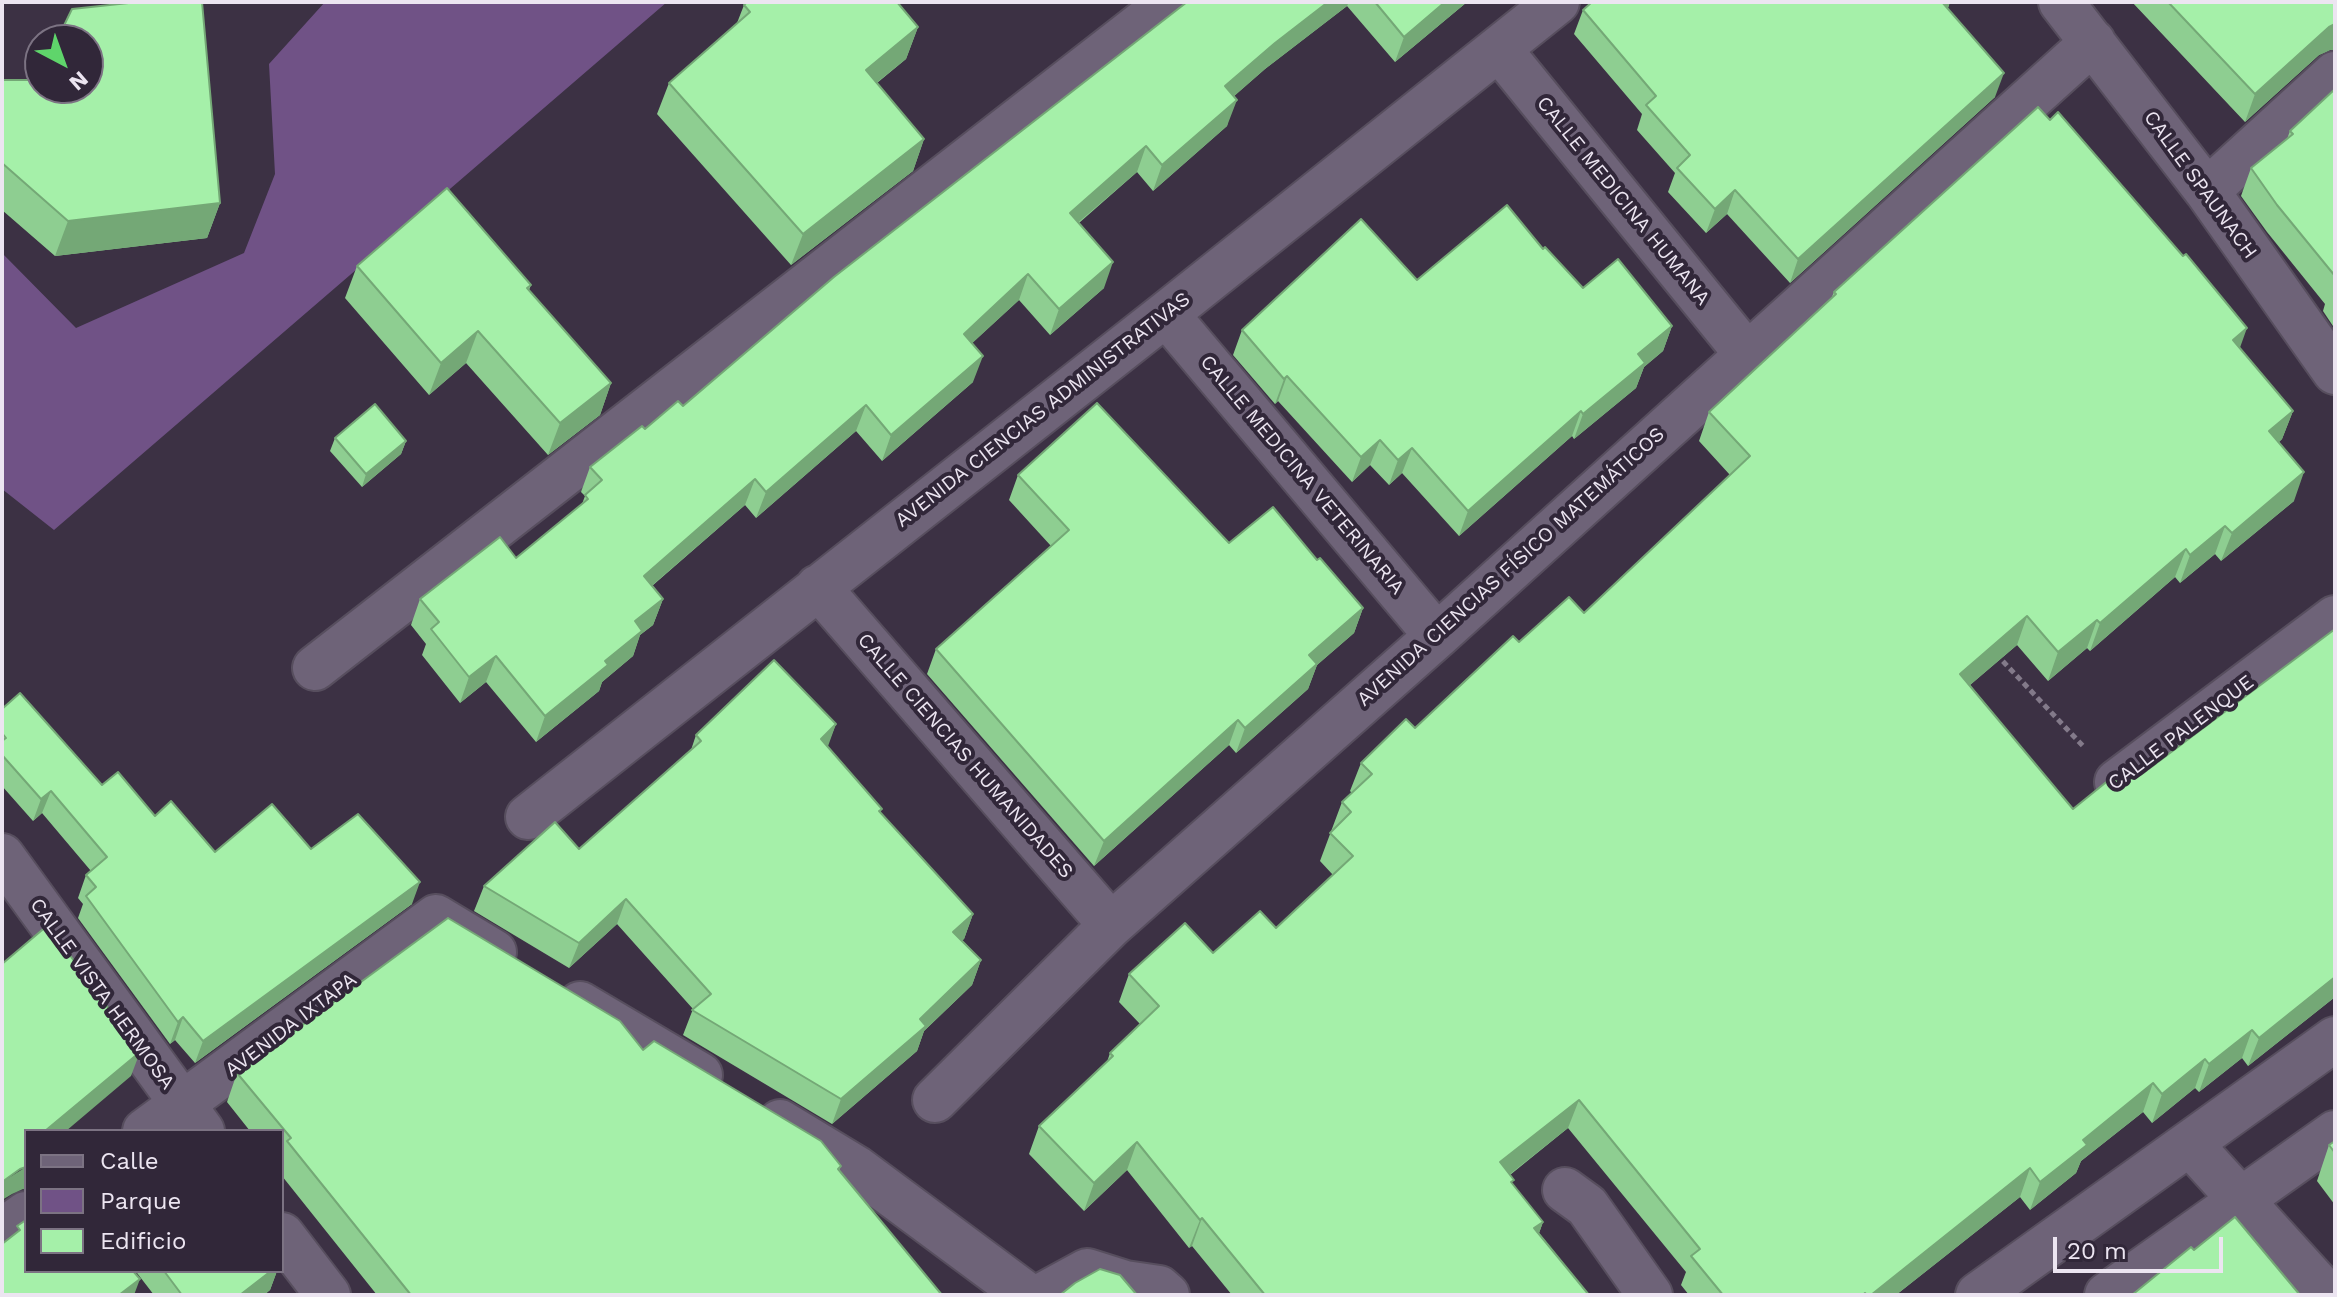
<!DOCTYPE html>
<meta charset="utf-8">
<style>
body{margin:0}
#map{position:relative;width:2337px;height:1297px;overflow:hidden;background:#3c3144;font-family:"Work Sans",sans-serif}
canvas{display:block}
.frame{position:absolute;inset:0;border:4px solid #ece5f1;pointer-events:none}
.legend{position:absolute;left:24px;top:1129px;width:260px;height:144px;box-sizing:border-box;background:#312739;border:2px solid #7c7383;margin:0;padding:10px 14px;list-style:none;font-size:24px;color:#ece5f1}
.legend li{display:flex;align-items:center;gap:16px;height:40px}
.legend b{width:40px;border:2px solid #7c7383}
.north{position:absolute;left:24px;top:24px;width:80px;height:80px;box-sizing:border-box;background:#312739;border:2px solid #7c7383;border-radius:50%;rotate:139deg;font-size:22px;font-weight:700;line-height:32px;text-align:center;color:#ece5f1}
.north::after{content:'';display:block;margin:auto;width:28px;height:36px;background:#5fd56b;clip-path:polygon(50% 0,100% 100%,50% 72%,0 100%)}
.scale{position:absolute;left:2053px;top:1237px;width:170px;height:36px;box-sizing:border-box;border:4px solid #ece5f1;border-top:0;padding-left:10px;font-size:24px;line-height:28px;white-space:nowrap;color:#ece5f1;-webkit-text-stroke:6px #312739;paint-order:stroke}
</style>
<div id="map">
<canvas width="2337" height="1297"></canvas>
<div class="frame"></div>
<ul class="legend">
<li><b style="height:10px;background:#6e6378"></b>Calle</li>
<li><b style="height:22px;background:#705286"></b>Parque</li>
<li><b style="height:22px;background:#a5f0a9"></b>Edificio</li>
</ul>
<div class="north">N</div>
<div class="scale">20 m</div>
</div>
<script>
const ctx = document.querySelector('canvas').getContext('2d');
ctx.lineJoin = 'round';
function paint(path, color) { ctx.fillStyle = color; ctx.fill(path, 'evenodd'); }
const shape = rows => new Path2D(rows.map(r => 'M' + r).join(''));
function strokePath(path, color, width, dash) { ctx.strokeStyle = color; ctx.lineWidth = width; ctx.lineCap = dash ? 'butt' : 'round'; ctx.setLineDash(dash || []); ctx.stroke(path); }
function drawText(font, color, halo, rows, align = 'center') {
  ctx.font = font + ' "Work Sans",sans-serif'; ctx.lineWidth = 8; ctx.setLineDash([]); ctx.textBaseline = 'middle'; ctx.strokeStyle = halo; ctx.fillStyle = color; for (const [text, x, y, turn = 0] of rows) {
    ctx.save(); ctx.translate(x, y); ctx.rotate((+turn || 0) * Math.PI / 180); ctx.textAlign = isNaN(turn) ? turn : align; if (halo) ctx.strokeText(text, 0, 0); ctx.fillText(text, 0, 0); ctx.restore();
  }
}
paint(shape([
 [325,2,667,2,54,530,2,489,2,253,76,328,244,253,275,174,269,64]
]), '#705286');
const minor = shape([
 [2061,2,2207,191,2335,372],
 [1499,49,1746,353],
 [2207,191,2335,74],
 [1166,314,1437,636],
 [818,587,1111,925],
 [315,668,1170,2],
 [2117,782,2335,618],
 [528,817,1166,314,1557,2],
 [2,856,202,1131],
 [580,1004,700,1075],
 [935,1100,1111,925,1437,636,2093,42],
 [780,1122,856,1168,1027,1295],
 [145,1131,436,917,494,952],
 [2191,1145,2327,1295],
 [1565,1190,1587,1206,1650,1295],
 [2,1231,26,1214],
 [282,1235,328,1295],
 [1043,1295,1087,1271,1125,1283,1159,1288,1167,1295],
 [1978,1295,2335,1039],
 [2107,1295,2335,1133]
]);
strokePath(minor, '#574e5e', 48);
strokePath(shape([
 [1996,654,2083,746]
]), '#837a8a', 5, [6, 4]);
strokePath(minor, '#6e6378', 44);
paint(shape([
 [1187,2,1467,2,1395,62,1347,6,1265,69,1234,96,1227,126,1153,191,1137,172,1079,223,1104,288,1050,335,1019,300,972,343,973,382,882,461,856,431,756,518,745,505,652,586,663,599,653,625,640,635,633,656,602,682,599,691,536,742,486,682,460,703,422,655,426,644,411,625,420,599,516,558,582,504,585,496,581,492,590,467,645,429,683,406],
 [1592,2,1950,2,1948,8,1995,97,1790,283,1727,214,1706,233,1668,192,1675,173,1637,130,1642,114,1574,34,1583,10],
 [2132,2,2335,2,2330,50,2319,55,2245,122],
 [744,5,918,27,906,59,877,83,924,139,913,171,791,265,657,114,669,83,737,23],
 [2,80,220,203,207,238,55,256,2,210],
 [2335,89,2335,329,2323,311,2325,304,2267,232,2241,196,2251,168,2287,139,2290,131],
 [1543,249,1583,288,1672,326,1663,351,1644,367,1636,388,1574,439,1572,436,1459,536,1402,473,1389,485,1370,465,1352,482,1278,401,1275,404,1233,355,1242,330,1417,280],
 [357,266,531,285,529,290,611,383,600,415,548,455,466,363,429,395,345,298],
 [1834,292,2240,348,2293,411,2282,439,2279,442,2294,501,2221,561,2215,554,2180,583,2175,577,2090,651,2087,648,2048,681,2017,645,1970,685,2073,809,2130,779,2142,774,2335,629,2335,997,2248,1066,2242,1058,2199,1092,2195,1088,2152,1123,2143,1112,2081,1161,2076,1173,2030,1210,2020,1197,1896,1295,1689,1295,1681,1285,1686,1272,1568,1128,1510,1175,1512,1183,1543,1222,1539,1233,1589,1295,1232,1295,1192,1246,1189,1248,1127,1170,1084,1211,1029,1154,1039,1126,1107,1062,1110,1053,1140,1024,1119,1002,1129,974,1213,953,1276,928,1333,875,1320,861,1342,802,1352,793,1350,791,1361,763,1415,728,1519,642,1584,613,1730,475,1699,441,1709,412,1831,299],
 [335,438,406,441,401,454,362,487,330,451],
 [1018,475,1229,543,1317,560,1363,608,1354,633,1317,665,1308,689,1236,753,1229,745,1094,866,927,674,936,649,1051,546,1009,500],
 [2,709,102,785,215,852,311,849,412,904,195,1063,175,1040,170,1044,78,918,83,904,78,898,86,875,91,871,42,813,33,821,2,786],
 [836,724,827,746,882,809,880,813,973,914,964,939,962,940,981,960,972,985,924,1031,917,1051,832,1124,683,1035,693,1009,617,924,569,968,474,911,484,886,579,849,691,750,696,735],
 [643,1050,841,1166,839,1171,942,1295,377,1295,282,1176,282,1131,250,1131,227,1102,237,1073],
 [2335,1141,2335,1205,2317,1181,2329,1145],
 [138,1271,277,1271,270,1290,264,1295,154,1295,137,1273]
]), '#8ece91');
paint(shape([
 [1328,2,1349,2,1347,6,1265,69,1216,112,1225,86,1275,43],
 [1445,2,1467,2,1395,62,1404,37],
 [1940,2,1950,2,1946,13],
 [2335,24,2335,50,2330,50,2319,55,2245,122,2255,94,2329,27],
 [918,27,906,59,854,101,866,70],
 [2004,73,1995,97,1790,283,1798,259],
 [1237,100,1227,126,1153,191,1162,165],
 [924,139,913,171,791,265,803,234],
 [1146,146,1137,172,1060,238,1070,213],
 [1735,190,1727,214,1706,233,1715,209],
 [220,203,207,238,55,256,68,221],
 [1113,262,1104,288,1050,335,1059,309],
 [1028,274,1019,300,954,360,964,334],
 [1672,326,1663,351,1644,367,1636,388,1574,439,1583,414,1638,354],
 [2247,328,2237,356,2233,340],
 [478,331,466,363,429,395,441,363],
 [983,356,973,382,882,461,891,435],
 [1287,376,1278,401,1275,404,1284,379],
 [611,383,600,415,548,455,560,423],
 [866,405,856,431,756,518,766,492],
 [1581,411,1572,436,1459,536,1468,511],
 [2293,411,2282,439,2259,460,2269,431],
 [1380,440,1370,465,1352,482,1361,457],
 [406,441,401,454,362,487,366,474],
 [1412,448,1402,473,1389,485,1398,460],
 [2304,472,2294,501,2221,561,2232,533],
 [755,479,745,505,634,601,644,576],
 [2225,526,2215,554,2180,583,2190,555],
 [2186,549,2175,577,2090,651,2100,623],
 [663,599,653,625,640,635,633,656,602,682,599,691,536,742,545,716,605,661,635,621],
 [1363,608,1354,633,1317,665,1308,689,1236,753,1245,728,1309,655],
 [2027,616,2017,645,1950,702,1960,674],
 [2097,620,2087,648,2048,681,2058,652],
 [496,656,486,682,460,703,469,677],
 [1238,720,1229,745,1094,866,1104,841],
 [836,724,827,749,821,739],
 [51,791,42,813,33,821,41,799],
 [420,882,412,904,195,1063,203,1041],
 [626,899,617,924,569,968,579,943],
 [973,914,964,939,944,957,953,932],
 [981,960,972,985,924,1031,917,1051,832,1124,841,1099,920,1019],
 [2335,977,2335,997,2248,1066,2259,1038],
 [183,1017,175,1040,170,1044,178,1022],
 [2252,1030,2242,1058,2199,1092,2209,1064],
 [140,1052,131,1076,66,1131,45,1131],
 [2205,1059,2195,1088,2152,1123,2162,1094],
 [2153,1083,2143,1112,2081,1161,2076,1173,2030,1210,2040,1182,2083,1140],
 [1579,1100,1568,1128,1490,1190,1500,1162],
 [1137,1142,1127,1170,1084,1211,1094,1183],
 [26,1167,26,1190,23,1189,12,1194,2,1200,2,1182],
 [2030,1168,2020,1197,1896,1295,1871,1295],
 [1202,1218,1192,1246,1189,1248,1200,1220],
 [1543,1222,1533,1250,1534,1228],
 [271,1271,277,1271,270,1290,264,1295,240,1295],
 [140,1279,134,1295,119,1295]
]), '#74a876');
const building = shape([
 [138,2,202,2,220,203,68,221,2,163,2,80,38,80,40,75,40,88,88,88,88,40,57,40,72,9,138,2],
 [747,2,897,2,918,27,866,70,924,139,803,234,669,83,750,12,744,5,747,2],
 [1187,2,1328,2,1275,43,1225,86,1237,100,1162,165,1146,146,1070,213,1113,262,1059,309,1028,274,964,334,983,356,891,435,866,405,766,492,755,479,644,576,663,599,635,621,642,631,605,661,608,665,545,716,496,656,469,677,431,629,439,622,420,599,500,537,516,558,588,499,585,495,602,480,590,467,642,426,645,429,678,401,683,406,834,277,1187,2],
 [1375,2,1445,2,1404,37,1375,2],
 [1592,2,1942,2,2004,73,1798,259,1735,190,1715,209,1677,168,1690,155,1646,105,1656,96,1583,10,1592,2],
 [2168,2,2335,2,2335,24,2329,27,2255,94,2168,2],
 [2335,89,2335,276,2277,205,2251,168,2293,134,2290,131,2335,89],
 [2038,107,2050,120,2058,112,2183,256,2186,254,2247,328,2233,340,2293,411,2269,431,2304,472,2232,533,2225,526,2190,555,2186,549,2100,623,2097,620,2058,652,2027,616,1960,674,2073,809,2115,775,2130,779,2142,774,2335,629,2335,977,2259,1038,2252,1030,2209,1064,2205,1059,2162,1094,2153,1083,2083,1140,2087,1145,2040,1182,2030,1168,1871,1295,1867,1295,1865,1293,1863,1295,1723,1295,1691,1256,1700,1249,1579,1100,1500,1162,1514,1180,1511,1182,1543,1222,1534,1228,1589,1295,1265,1295,1202,1218,1200,1220,1137,1142,1094,1183,1039,1126,1113,1056,1110,1053,1159,1006,1129,974,1185,923,1213,953,1260,911,1276,928,1353,856,1330,833,1351,812,1342,802,1372,774,1361,763,1406,719,1415,728,1513,636,1519,642,1569,597,1584,613,1750,456,1709,412,1836,294,1834,292,2038,107],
 [447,188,531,285,527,288,611,383,560,423,478,331,441,363,357,266,447,188],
 [1507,205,1543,249,1545,247,1583,288,1618,259,1672,326,1638,354,1645,363,1583,414,1581,411,1468,511,1412,448,1398,460,1380,440,1361,457,1287,376,1284,379,1242,330,1361,219,1417,280,1507,205],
 [1097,403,1229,543,1273,507,1317,560,1320,558,1363,608,1309,655,1317,664,1245,728,1238,720,1104,841,936,649,1069,530,1018,475,1097,403],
 [375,404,406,441,366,474,335,438,375,404],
 [774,660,836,724,821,739,882,809,879,811,973,914,953,932,981,960,920,1019,926,1026,841,1099,692,1010,711,994,626,899,579,943,484,886,555,822,579,849,701,741,696,735,774,660],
 [20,693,102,785,118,772,155,816,171,801,215,852,272,804,311,849,358,814,420,882,203,1041,183,1017,178,1022,86,896,96,887,86,875,107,857,51,791,41,799,2,755,2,741,6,738,2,733,2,709,20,693],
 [448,918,620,1021,643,1050,654,1041,821,1141,841,1166,838,1169,942,1295,411,1295,287,1141,291,1138,237,1073,448,918],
 [48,925,140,1052,45,1131,26,1131,26,1167,20,1169,2,1182,2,964,48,925],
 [2335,1141,2335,1153,2329,1145,2335,1141],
 [2235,1217,2300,1295,2132,1295,2191,1247,2194,1250,2235,1217],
 [26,1220,26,1271,133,1271,140,1279,119,1295,2,1295,2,1244,20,1230,17,1226,26,1220],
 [1100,1269,1120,1275,1137,1295,1060,1295,1075,1283,1100,1269],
 [164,1271,271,1271,240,1295,182,1295,164,1271]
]);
paint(building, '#a5f0a9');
strokePath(building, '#74a876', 2);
drawText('20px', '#ece5f1', '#312739', [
 ["CALLE SPAUNACH",2200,185,54],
 ["CALLE MEDICINA HUMANA",1623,201,51],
 ["AVENIDA CIENCIAS ADMINISTRATIVAS",1043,410,-38],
 ["CALLE MEDICINA VETERINARIA",1302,475,50],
 ["AVENIDA CIENCIAS FÍSICO MATEMÁTICOS",1511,567,-42],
 ["CALLE PALENQUE",2181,733,-37],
 ["CALLE CIENCIAS HUMANIDADES",965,756,49],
 ["CALLE VISTA HERMOSA",102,994,54],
 ["AVENIDA IXTAPA",291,1025,-37]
]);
</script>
